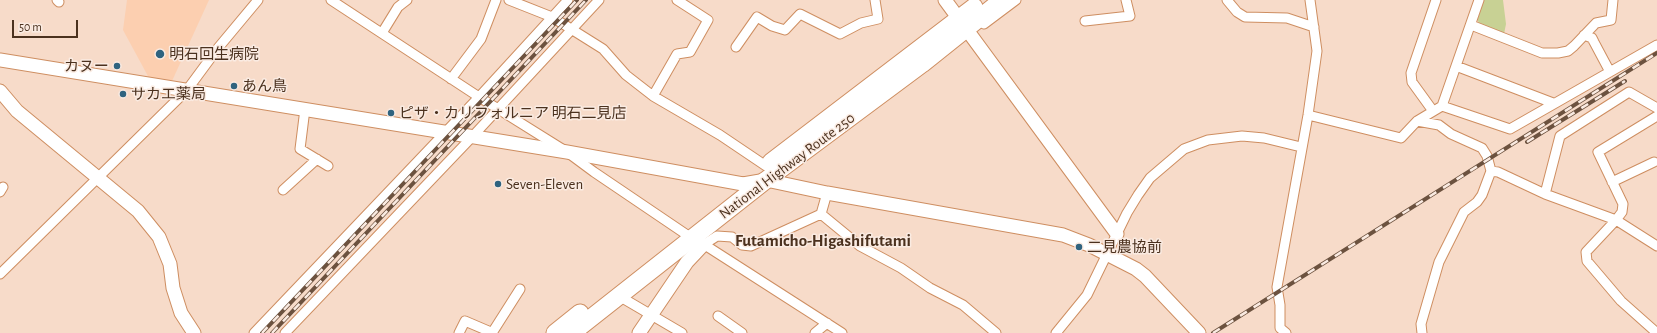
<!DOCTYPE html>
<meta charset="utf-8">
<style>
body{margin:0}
#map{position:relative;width:1657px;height:333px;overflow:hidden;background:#f7dbc9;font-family:"Alegreya Sans",sans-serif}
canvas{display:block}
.scale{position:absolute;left:12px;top:20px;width:66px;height:18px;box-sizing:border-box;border:2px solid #4b311e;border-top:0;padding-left:5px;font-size:12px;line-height:14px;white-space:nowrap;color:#4b311e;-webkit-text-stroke:3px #faebe2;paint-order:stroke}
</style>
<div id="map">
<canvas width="1657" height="333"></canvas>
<div class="scale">50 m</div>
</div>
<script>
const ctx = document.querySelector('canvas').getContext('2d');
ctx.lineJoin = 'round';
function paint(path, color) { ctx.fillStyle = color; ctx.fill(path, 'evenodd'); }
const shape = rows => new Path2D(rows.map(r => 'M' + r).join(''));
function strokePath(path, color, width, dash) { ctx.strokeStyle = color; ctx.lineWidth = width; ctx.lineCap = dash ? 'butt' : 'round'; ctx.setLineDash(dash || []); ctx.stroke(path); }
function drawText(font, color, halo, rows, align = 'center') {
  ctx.font = font + ' "Alegreya Sans","Noto Sans JP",sans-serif'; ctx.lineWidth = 3; ctx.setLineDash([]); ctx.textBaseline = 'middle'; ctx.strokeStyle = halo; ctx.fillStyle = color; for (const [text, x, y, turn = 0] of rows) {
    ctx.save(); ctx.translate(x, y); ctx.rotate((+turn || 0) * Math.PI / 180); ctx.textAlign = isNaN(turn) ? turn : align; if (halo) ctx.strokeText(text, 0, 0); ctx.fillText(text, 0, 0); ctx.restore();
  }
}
paint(shape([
 [127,0,209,0,172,81,149,78,123,30]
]), '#fccfb0');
paint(shape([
 [1484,0,1503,0,1506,24,1504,34,1480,25,1477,19]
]), '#c8d194');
const street = shape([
 [57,0,59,2],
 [331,0,479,97,567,152,594,172,693,239,708,247,842,333],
 [509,0,552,17,603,49,626,75,653,96,720,135,766,166],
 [1227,0,1237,12,1245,17,1287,18,1314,27],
 [1085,21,1130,16,1126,0],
 [984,24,1016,0],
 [1471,25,1542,53,1558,53,1568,51,1574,46,1596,23,1611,20,1613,0],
 [382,33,398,7,407,0],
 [1584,35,1592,38,1594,42,1610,72],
 [736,47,757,17,772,26,785,30,800,14,840,34,861,23,878,19,875,0],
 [1456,66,1553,103],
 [451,79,481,39,496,0],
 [653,96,677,54,690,52,708,20,677,0],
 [1442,106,1510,129,1657,45],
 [305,109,300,149,328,166],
 [1433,111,1412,82,1411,73,1436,0],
 [1308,115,1401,138,1417,121,1442,106,1479,0],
 [1657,116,1598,152,1623,204,1622,212,1616,220,1586,252,1587,261,1621,301,1657,333],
 [1417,121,1439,125,1451,134,1482,148,1487,156,1491,171,1498,172,1545,194,1616,220,1657,246],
 [1612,182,1654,162],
 [283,190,317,159],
 [0,192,3,187],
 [1545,194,1560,136,1629,92,1657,108],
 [821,214,860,246,901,268,930,288,963,305,996,333],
 [703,245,717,236,732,237,742,245,751,246,821,214,827,193],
 [0,274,187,90,218,48,258,0],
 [619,296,682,333],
 [718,316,742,333],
 [254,333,479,97,568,0],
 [285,333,472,137,599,0],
 [459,333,465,321,493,333],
 [492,333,520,289],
 [815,333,827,323],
 [1056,333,1087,295,1127,213,1138,195,1150,178,1184,149,1208,140,1242,136,1264,138,1301,147],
 [1286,333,1280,328,1280,305,1277,287,1308,115,1317,51,1310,0],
 [1422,333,1421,324,1439,262,1464,212,1477,202,1482,195,1491,171]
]);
const secondary = shape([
 [945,0,1117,234],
 [0,60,567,152,743,184,766,180,827,193,1063,235,1089,245,1136,269,1145,276,1199,333],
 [0,91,17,111,138,211,159,237,170,264,173,288,181,313,194,333],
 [639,333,687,262,703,245]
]);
const highway = shape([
 [771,162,974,7],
 [555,333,580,313],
 [572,333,766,180,922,64,1002,0]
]);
strokePath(street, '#ce8e61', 11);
strokePath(secondary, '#ce8e61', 15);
strokePath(highway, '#ce8e61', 19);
strokePath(street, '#fff', 9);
strokePath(secondary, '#fff', 13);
strokePath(highway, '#fff', 17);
const rail = shape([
 [1527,142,1625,81],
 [262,333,577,0],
 [272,333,586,0],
 [1213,333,1657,53]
]);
strokePath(rail, '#6c523f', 4);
strokePath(rail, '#faebe2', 2.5, [8]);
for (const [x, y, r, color] of [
 [160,54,5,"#2f637f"],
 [117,66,4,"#2f637f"],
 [234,86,4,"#2f637f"],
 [123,94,4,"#2f637f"],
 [391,113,4,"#2f637f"],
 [498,184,4,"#2f637f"],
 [1079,247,4,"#2f637f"]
]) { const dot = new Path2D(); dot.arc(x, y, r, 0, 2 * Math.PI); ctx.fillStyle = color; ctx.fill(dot); strokePath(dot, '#faebe2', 1.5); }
drawText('15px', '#4b311e', '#faebe2', [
 ["明石回生病院",169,54],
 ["カヌー",109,66,"right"],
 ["あん鳥",242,86],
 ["サカエ薬局",131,94],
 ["ピザ・カリフォルニア 明石二見店",399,113],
 ["Seven-Eleven",506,184],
 ["二見農協前",1087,247]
], 'left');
drawText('15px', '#4b311e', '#faebe2', [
 ["National Highway Route 250",787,166,-37]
]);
drawText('bold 17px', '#4b311e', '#faebe2', [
 ["Futamicho-Higashifutami",823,241]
]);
</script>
